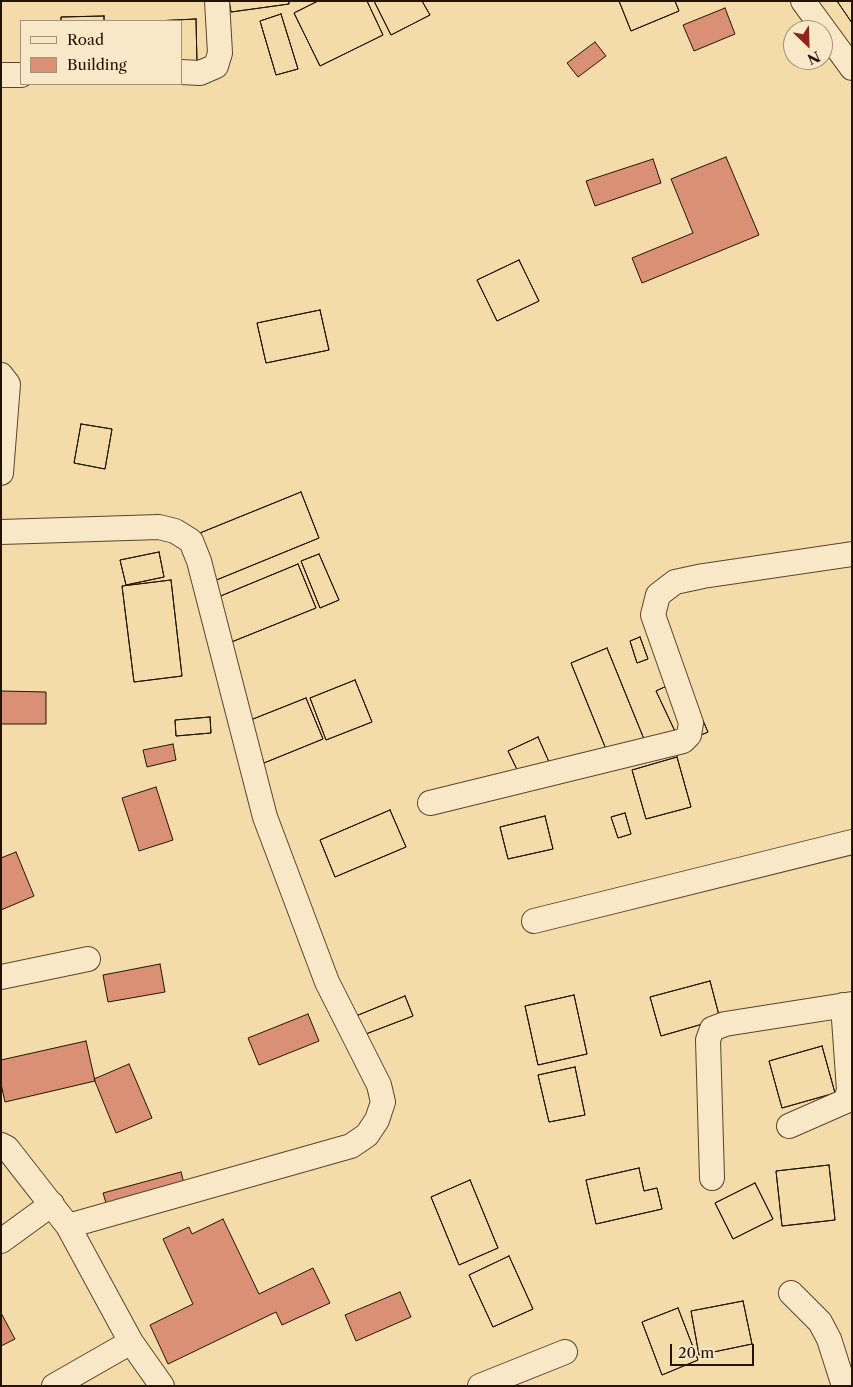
<!DOCTYPE html>
<style>
body{margin:0}
#map{position:relative;width:853px;height:1387px;overflow:hidden;background:#f4dcaa;font-family:"Libre Caslon Text",serif}
canvas{display:block}
.frame{position:absolute;inset:0;border:2px solid #241303;pointer-events:none}
.legend{position:absolute;left:20px;top:20px;width:162px;height:65px;box-sizing:border-box;background:#f8e8c8;border:1px solid #a39379;margin:0;padding:6px 9px;list-style:none;font-size:15px;color:#241303}
.legend li{display:flex;align-items:center;gap:10px;height:25px}
.legend b{width:25px;border:1px solid #a39379}
.north{position:absolute;left:783px;top:20px;width:50px;height:50px;box-sizing:border-box;background:#f8e8c8;border:1px solid #a39379;border-radius:50%;rotate:156deg;font-size:14px;font-weight:700;line-height:20px;text-align:center;color:#241303}
.north::after{content:'';display:block;margin:auto;width:18px;height:22px;background:#8f2418;clip-path:polygon(50% 0,100% 100%,50% 72%,0 100%)}
.scale{position:absolute;left:670px;top:1344px;width:84px;height:22px;box-sizing:border-box;border:2px solid #241303;border-top:0;padding-left:6px;font-size:15px;line-height:18px;white-space:nowrap;color:#241303;-webkit-text-stroke:4px #f8e8c8;paint-order:stroke}
</style>
<div id="map">
<canvas width="853" height="1387"></canvas>
<div class="frame"></div>
<ul class="legend">
<li><b style="height:6px;background:#f8e8c8"></b>Road</li>
<li><b style="height:14px;background:#da9075"></b>Building</li>
</ul>
<div class="north">N</div>
<div class="scale">20 m</div>
</div>
<script>
const ctx = document.querySelector('canvas').getContext('2d');
ctx.lineJoin = 'round';
function paint(path, color) { ctx.fillStyle = color; ctx.fill(path, 'evenodd'); }
const shape = rows => new Path2D(rows.map(r => 'M' + r).join(''));
function strokePath(path, color, width, dash) { ctx.strokeStyle = color; ctx.lineWidth = width; ctx.lineCap = dash ? 'butt' : 'round'; ctx.setLineDash(dash || []); ctx.stroke(path); }
const building = shape([
 [229,1,289,1,289,4,231,12,229,1],
 [229,1,289,1,289,4,231,12,229,1],
 [318,1,367,1,383,35,320,66,294,13,318,1],
 [318,1,367,1,383,35,320,66,294,13,318,1],
 [374,1,422,1,430,15,391,35,374,1],
 [374,1,422,1,430,15,391,35,374,1],
 [619,1,675,1,679,11,631,31,619,1],
 [619,1,675,1,679,11,631,31,619,1],
 [837,1,852,1,852,23,837,1],
 [837,1,852,1,852,23,837,1],
 [725,8,735,34,694,51,683,25,725,8],
 [281,14,298,69,276,75,260,21,281,14],
 [281,14,298,69,276,75,260,21,281,14],
 [104,16,104,21,61,21,61,17,104,16],
 [104,16,104,21,61,21,61,17,104,16],
 [196,19,197,64,181,65,181,21,155,21,196,19],
 [196,19,197,64,181,65,181,21,155,21,196,19],
 [595,42,606,56,578,77,567,63,595,42],
 [726,157,759,235,642,283,632,258,693,233,671,179,726,157],
 [653,159,661,183,595,206,586,181,653,159],
 [519,260,539,301,497,321,477,280,519,260],
 [519,260,539,301,497,321,477,280,519,260],
 [320,310,329,350,266,363,257,323,320,310],
 [320,310,329,350,266,363,257,323,320,310],
 [81,424,112,429,105,469,74,463,81,424],
 [81,424,112,429,105,469,74,463,81,424],
 [301,492,319,538,214,581,195,535,301,492],
 [301,492,319,538,214,581,195,535,301,492],
 [159,552,164,577,126,585,120,560,159,552],
 [159,552,164,577,126,585,120,560,159,552],
 [319,554,339,600,320,608,301,561,319,554],
 [319,554,339,600,320,608,301,561,319,554],
 [298,564,316,608,229,643,211,600,298,564],
 [298,564,316,608,229,643,211,600,298,564],
 [171,580,182,676,134,682,122,586,171,580],
 [171,580,182,676,134,682,122,586,171,580],
 [640,637,648,659,637,663,630,641,640,637],
 [640,637,648,659,637,663,630,641,640,637],
 [607,648,648,749,612,764,571,663,607,648],
 [607,648,648,749,612,764,571,663,607,648],
 [684,678,708,732,681,744,656,691,684,678],
 [684,678,708,732,681,744,656,691,684,678],
 [355,680,372,722,326,740,310,698,355,680],
 [355,680,372,722,326,740,310,698,355,680],
 [1,691,46,692,46,724,1,724,1,691],
 [306,698,323,739,264,763,248,721,306,698],
 [306,698,323,739,264,763,248,721,306,698],
 [210,717,211,733,176,736,175,720,210,717],
 [210,717,211,733,176,736,175,720,210,717],
 [538,737,553,771,524,784,508,751,538,737],
 [538,737,553,771,524,784,508,751,538,737],
 [173,744,176,760,147,767,143,750,173,744],
 [677,757,691,807,646,819,632,770,677,757],
 [677,757,691,807,646,819,632,770,677,757],
 [156,787,173,840,139,851,122,798,156,787],
 [390,810,406,847,335,877,320,840,390,810],
 [390,810,406,847,335,877,320,840,390,810],
 [625,813,631,834,618,838,611,817,625,813],
 [625,813,631,834,618,838,611,817,625,813],
 [545,816,553,849,508,859,500,827,545,816],
 [545,816,553,849,508,859,500,827,545,816],
 [16,852,34,896,1,910,1,858,16,852],
 [160,964,165,992,108,1002,103,975,160,964],
 [710,981,720,1019,661,1036,650,997,710,981],
 [710,981,720,1019,661,1036,650,997,710,981],
 [574,995,587,1054,538,1065,525,1006,574,995],
 [574,995,587,1054,538,1065,525,1006,574,995],
 [405,996,413,1016,358,1037,351,1018,405,996],
 [405,996,413,1016,358,1037,351,1018,405,996],
 [308,1014,319,1041,259,1065,248,1038,308,1014],
 [86,1041,95,1081,5,1102,1,1084,1,1060,86,1041],
 [822,1046,835,1093,782,1108,769,1061,822,1046],
 [822,1046,835,1093,782,1108,769,1061,822,1046],
 [129,1064,152,1118,116,1133,94,1079,129,1064],
 [575,1067,585,1115,549,1122,538,1075,575,1067],
 [575,1067,585,1115,549,1122,538,1075,575,1067],
 [829,1165,835,1220,782,1226,776,1171,829,1165],
 [829,1165,835,1220,782,1226,776,1171,829,1165],
 [639,1168,644,1191,657,1188,662,1209,596,1224,586,1180,639,1168],
 [639,1168,644,1191,657,1188,662,1209,596,1224,586,1180,639,1168],
 [181,1172,186,1191,109,1213,103,1193,181,1172],
 [470,1180,498,1248,459,1265,431,1197,470,1180],
 [470,1180,498,1248,459,1265,431,1197,470,1180],
 [755,1183,773,1219,733,1239,715,1203,755,1183],
 [755,1183,773,1219,733,1239,715,1203,755,1183],
 [223,1219,259,1294,313,1268,330,1303,282,1325,276,1312,168,1364,150,1325,193,1304,163,1239,189,1227,192,1234,223,1219],
 [509,1256,533,1309,493,1327,469,1275,509,1256],
 [509,1256,533,1309,493,1327,469,1275,509,1256],
 [400,1292,411,1317,356,1341,345,1315,400,1292],
 [743,1301,752,1344,699,1355,691,1311,743,1301],
 [743,1301,752,1344,699,1355,691,1311,743,1301],
 [678,1308,698,1360,662,1375,642,1322,678,1308],
 [678,1308,698,1360,662,1375,642,1322,678,1308],
 [1,1313,15,1339,1,1346,1,1313]
]);
paint(building, '#da9075');
strokePath(building, '#241303', 1);
const minor = shape([
 [803,1,852,68],
 [181,72,200,73,216,66,220,53,217,1],
 [1,75,21,75],
 [1,375,8,384,1,473],
 [1,532,159,527,175,531,191,541,199,561,265,817,327,982,379,1085,383,1102,377,1120,367,1135,351,1146,68,1226],
 [430,803,683,741,689,735,691,723,653,615,658,595,675,582,703,576,852,554],
 [534,921,852,842],
 [1,977,88,959],
 [789,1126,846,1101,849,1090,843,1005],
 [1,1145,7,1148,68,1226,131,1342,162,1386],
 [712,1178,708,1040,712,1029,725,1024,852,1004],
 [1,1241,52,1204],
 [791,1293,820,1322,829,1339,844,1386],
 [54,1386,131,1342],
 [480,1386,565,1352]
]);
strokePath(minor, '#58452d', 26);
strokePath(minor, '#f8e8c8', 24);
</script>
